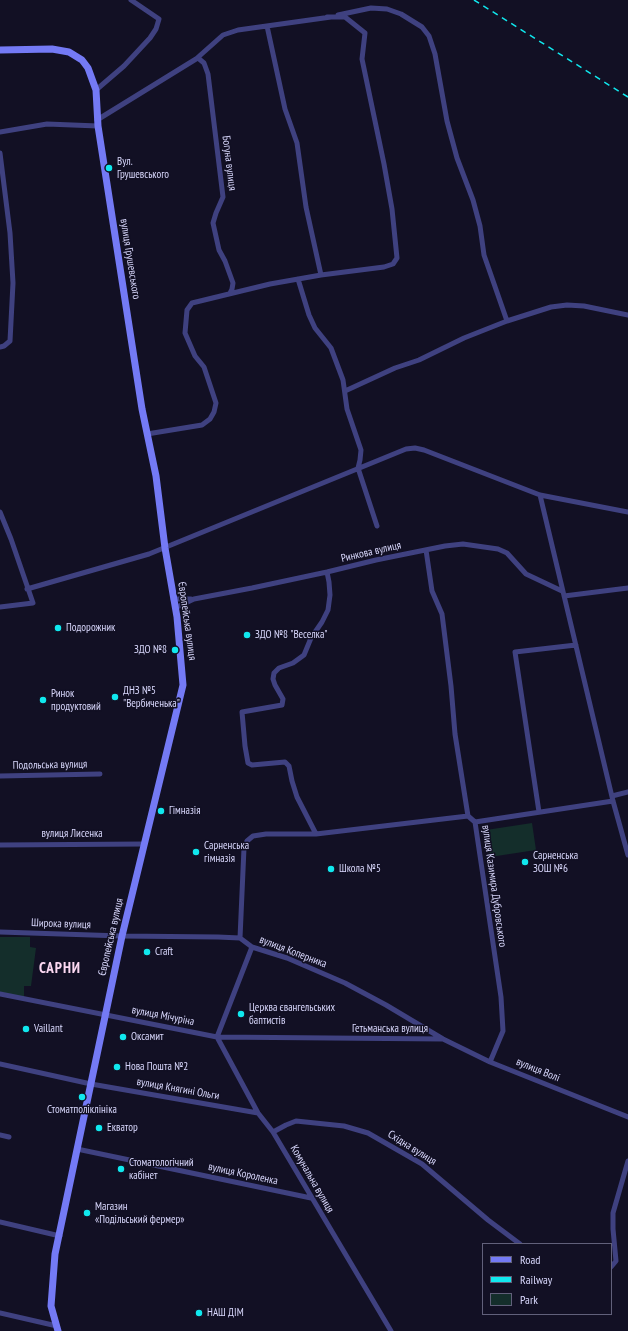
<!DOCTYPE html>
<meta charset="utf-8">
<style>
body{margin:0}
#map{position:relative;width:628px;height:1331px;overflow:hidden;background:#121024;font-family:"PT Sans Narrow",sans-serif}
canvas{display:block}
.legend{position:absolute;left:482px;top:1243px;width:130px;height:72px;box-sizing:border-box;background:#121024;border:1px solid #61607a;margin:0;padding:5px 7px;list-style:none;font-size:12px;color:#d8d7fc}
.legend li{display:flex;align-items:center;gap:8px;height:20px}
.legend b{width:20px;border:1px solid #61607a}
</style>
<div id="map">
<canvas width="628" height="1331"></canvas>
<ul class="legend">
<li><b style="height:5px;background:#747af5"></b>Road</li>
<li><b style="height:5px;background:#10e8ee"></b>Railway</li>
<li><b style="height:11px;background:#142e2b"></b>Park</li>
</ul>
</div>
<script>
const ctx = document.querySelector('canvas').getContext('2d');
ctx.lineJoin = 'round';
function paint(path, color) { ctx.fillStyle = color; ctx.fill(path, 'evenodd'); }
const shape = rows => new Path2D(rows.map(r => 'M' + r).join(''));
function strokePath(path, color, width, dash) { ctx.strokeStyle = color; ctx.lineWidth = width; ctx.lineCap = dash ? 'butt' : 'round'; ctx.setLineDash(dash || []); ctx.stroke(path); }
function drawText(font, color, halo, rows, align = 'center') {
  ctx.font = font + ' "PT Sans Narrow",sans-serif'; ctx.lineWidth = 3; ctx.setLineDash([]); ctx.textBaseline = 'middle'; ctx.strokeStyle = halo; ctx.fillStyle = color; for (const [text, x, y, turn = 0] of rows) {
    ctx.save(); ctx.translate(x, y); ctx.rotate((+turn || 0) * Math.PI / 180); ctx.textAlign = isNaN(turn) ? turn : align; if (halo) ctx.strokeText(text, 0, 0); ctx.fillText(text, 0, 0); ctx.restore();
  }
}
paint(shape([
 [532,823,536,850,490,857,486,830],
 [0,937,30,937,30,947,36,948,31,986,24,986,24,997,0,992]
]), '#142e2b');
strokePath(shape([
 [338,15,371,8,387,9,401,14,422,27,429,36,435,54,447,121,457,158,473,200,480,226,484,255,507,321],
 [267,26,285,109,297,143,306,207,321,275],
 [198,58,204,63,208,74,223,197,216,213,213,223,219,250,225,261,233,283,232,289,230,293],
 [96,90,124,66,150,38,156,29,159,19,131,0],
 [97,120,196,59,223,35,238,30,331,17],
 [0,132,47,124,98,126],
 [0,153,10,233,13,283,10,341,4,346,0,347],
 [298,279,309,315,315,328,331,348,343,380,347,409,361,450,360,460,358,468,377,526],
 [345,391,395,368,419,360,464,338,507,321,551,307,567,305,584,306,628,315],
 [147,434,202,425,210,419,214,412,216,403,204,367,195,356,185,333,187,310,192,303,270,284,321,275,384,267,393,264,397,258,392,209,384,164,362,59,365,33,345,17,327,17],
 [540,495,613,801,628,855],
 [0,512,11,539,33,603,0,607],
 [426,550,432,591,442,614,451,686,455,734,468,816,475,822,501,997,503,1031,490,1062],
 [27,589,149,554,406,449,415,448,424,450,540,495,628,512],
 [564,596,628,588],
 [173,599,191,599],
 [175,608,194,599,252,588,327,572,376,560,445,546,463,544,498,549,507,553,526,574,562,591],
 [0,776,100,774],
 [612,796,628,792],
 [539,812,515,652,576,645],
 [475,822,613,801],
 [316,834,297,797,292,781,289,766,285,762,252,765,248,763,245,746,242,712,282,705,283,699,275,685,273,679,274,673,279,668,293,663,304,655,311,638,322,622,328,610,330,595,329,582,327,572],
 [0,845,144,844],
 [0,932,122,936,218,937,240,938,252,947,287,958,345,983,386,1005,443,1039,490,1062,628,1117],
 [240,938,244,848,247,841,253,836,266,834,316,834,468,816],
 [0,994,217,1037,443,1039],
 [217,1037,258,1113,273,1132,391,1331],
 [217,1037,252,947],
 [0,1064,91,1084,258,1113],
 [273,1132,286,1125,296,1121,344,1126,368,1133,422,1164,488,1220,520,1244],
 [0,1135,9,1137],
 [77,1149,311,1198],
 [0,1222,60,1236],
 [611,1267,616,1261,613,1229,613,1213,628,1161],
 [0,1313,57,1326]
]), '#3f4180', 5);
strokePath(shape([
 [0,50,52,49,69,52,82,60,88,68,96,90,98,126,142,409,156,476,165,548,177,617,183,685,122,936,55,1254,51,1306,58,1331]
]), '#747af5', 7);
strokePath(shape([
 [474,0,628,97]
]), '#10e8ee', 1.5, [6, 5]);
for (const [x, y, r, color] of [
 [109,168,4,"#10e8ee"],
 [58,628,4,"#10e8ee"],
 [247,635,4,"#10e8ee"],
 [175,650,4,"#10e8ee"],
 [115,697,4,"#10e8ee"],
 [43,700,4,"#10e8ee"],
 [161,811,4,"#10e8ee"],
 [196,852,4,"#10e8ee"],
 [525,862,4,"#10e8ee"],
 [331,869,4,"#10e8ee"],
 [147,952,4,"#10e8ee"],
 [241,1014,4,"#10e8ee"],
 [26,1029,4,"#10e8ee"],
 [123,1037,4,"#10e8ee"],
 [117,1067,4,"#10e8ee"],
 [82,1097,4,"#10e8ee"],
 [99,1128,4,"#10e8ee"],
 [121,1169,4,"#10e8ee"],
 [87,1213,4,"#10e8ee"],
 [199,1313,4,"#10e8ee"]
]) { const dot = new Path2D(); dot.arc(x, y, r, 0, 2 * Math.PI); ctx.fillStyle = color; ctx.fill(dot); strokePath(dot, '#121024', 1.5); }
drawText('11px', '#d8d7fc', '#121024', [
 ["Вул.",117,162],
 ["Грушевського",117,175],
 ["Подорожник",66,628],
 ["ЗДО №8 \"Веселка\"",255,635],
 ["ЗДО №8",167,650,"right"],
 ["ДНЗ №5",123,691],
 ["\"Вербиченька\"",123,704],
 ["Ринок",51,694],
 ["продуктовий",51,707],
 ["Гімназія",169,811],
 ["Сарненська",204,846],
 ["гімназія",204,859],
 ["Сарненська",533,856],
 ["ЗОШ №6",533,869],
 ["Школа №5",339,869],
 ["Craft",155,952],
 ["Церква євангельських",249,1008],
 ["баптистів",249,1021],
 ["Vaillant",34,1029],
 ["Оксамит",131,1037],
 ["Нова Пошта №2",125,1067],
 ["Стоматполіклініка",82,1110,"center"],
 ["Екватор",107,1128],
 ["Стоматологічний",129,1163],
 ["кабінет",129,1176],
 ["Магазин",95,1207],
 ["«Подільський фермер»",95,1220],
 ["НАШ ДІМ",207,1313]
], 'left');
drawText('11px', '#d8d7fc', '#121024', [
 ["Богуна вулиця",229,163,83],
 ["вулиця Грушевського",130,259,81],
 ["Ринкова вулиця",371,552,-13],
 ["Європейська вулиця",187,621,82],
 ["Подольська вулиця",50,765,-1],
 ["вулиця Лисенка",72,834],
 ["вулиця Казимира Дубровського",494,886,82],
 ["Широка вулиця",61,924,2],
 ["Європейська вулиця",111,937,-77],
 ["вулиця Коперника",293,952,21],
 ["вулиця Мічуріна",163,1016,11],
 ["Гетьманська вулиця",390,1029],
 ["вулиця Волі",538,1070,22],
 ["вулиця Княгині Ольги",178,1089,10],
 ["Східна вулиця",412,1148,32],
 ["вулиця Короленка",243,1174,12],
 ["Комунальна вулиця",312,1179,60]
]);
ctx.letterSpacing = '1px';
drawText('bold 15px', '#fcd8f2', '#121024', [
 ["САРНИ",60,969]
]);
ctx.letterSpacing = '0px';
</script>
